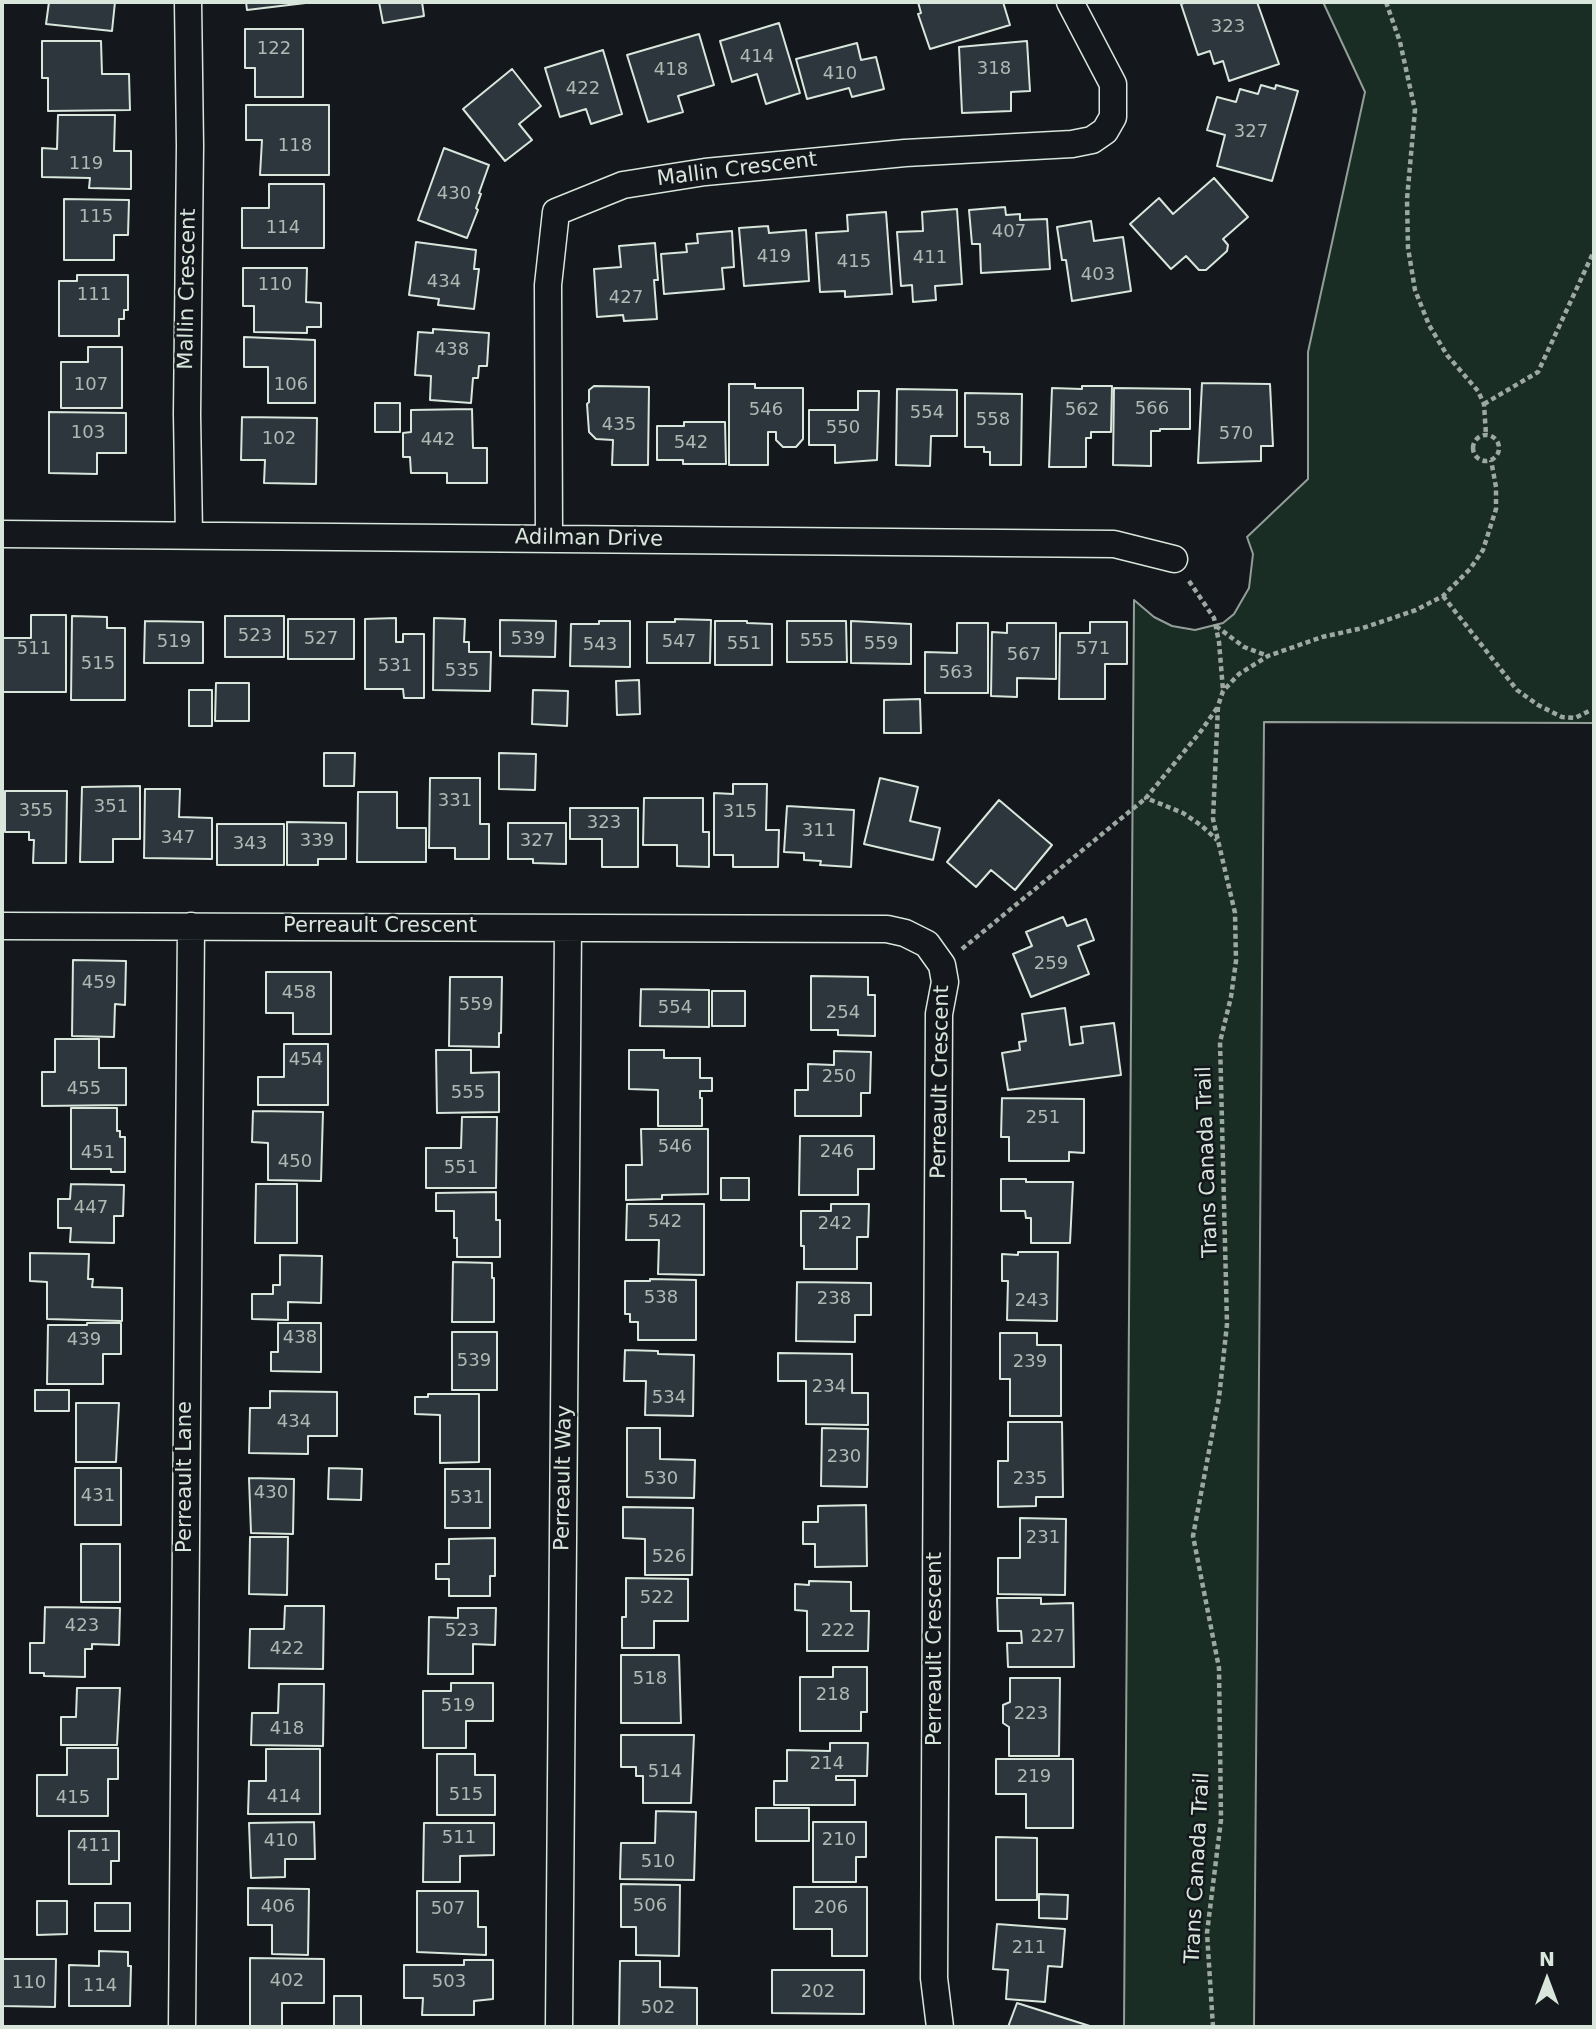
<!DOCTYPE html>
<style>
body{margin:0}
#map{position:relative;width:1596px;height:2029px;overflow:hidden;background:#14181c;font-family:"DejaVu Sans",sans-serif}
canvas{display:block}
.frame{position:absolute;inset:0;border:4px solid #d8e6dc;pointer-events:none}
.north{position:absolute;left:1512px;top:1945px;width:70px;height:70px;-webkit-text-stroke:5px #14181c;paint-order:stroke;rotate:0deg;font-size:19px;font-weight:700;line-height:28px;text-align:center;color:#d8e6dc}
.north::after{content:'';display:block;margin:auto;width:24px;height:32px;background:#d8e6dc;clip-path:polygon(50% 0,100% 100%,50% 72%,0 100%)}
</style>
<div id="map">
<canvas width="1596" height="2029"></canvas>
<div class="frame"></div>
<div class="north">N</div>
</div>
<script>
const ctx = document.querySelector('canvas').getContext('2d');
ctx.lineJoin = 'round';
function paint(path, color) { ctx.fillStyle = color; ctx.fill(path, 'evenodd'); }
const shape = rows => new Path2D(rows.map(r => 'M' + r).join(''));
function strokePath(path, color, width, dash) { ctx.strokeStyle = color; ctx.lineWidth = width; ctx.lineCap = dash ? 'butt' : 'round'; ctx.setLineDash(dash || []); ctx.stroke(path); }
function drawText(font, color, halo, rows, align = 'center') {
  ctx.font = font + ' "DejaVu Sans",sans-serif'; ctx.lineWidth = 5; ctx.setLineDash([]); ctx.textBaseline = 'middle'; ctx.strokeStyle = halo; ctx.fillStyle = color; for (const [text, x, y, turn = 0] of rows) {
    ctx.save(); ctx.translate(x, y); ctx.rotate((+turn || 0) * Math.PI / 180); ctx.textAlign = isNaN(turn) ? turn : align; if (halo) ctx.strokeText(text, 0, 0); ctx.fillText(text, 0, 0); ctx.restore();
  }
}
const green = shape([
 [1323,2,1594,2,1594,723,1264,722,1254,2027,1124,2027,1134,600,1154,617,1172,626,1195,630,1223,623,1234,614,1249,588,1253,554,1247,537,1308,479,1308,352,1365,92,1323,2]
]);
paint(green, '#1a2d24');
strokePath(green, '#939e99', 2);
const building = shape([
 [49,2,115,2,112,31,46,24,49,2],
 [246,2,314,2,247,10,246,2],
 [379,2,422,2,424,16,383,23,379,2],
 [918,2,1003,2,1010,25,930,49,918,14,921,13,918,2],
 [1187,2,1257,2,1279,64,1229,81,1223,61,1214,64,1210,51,1198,55,1181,4,1187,2],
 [779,23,800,93,766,104,757,74,732,82,720,41,779,23],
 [245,29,303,29,303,97,255,97,255,68,245,68,245,29],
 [699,34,714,85,678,96,683,112,648,122,627,55,699,34],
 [42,41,101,41,102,74,129,74,130,110,48,111,48,78,42,78,42,41],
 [1027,41,1030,91,1011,92,1011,111,962,113,959,47,1027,41],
 [857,43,861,60,876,57,884,89,852,97,849,88,807,99,796,59,857,43],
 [603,50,622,114,591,124,586,109,560,117,545,68,603,50],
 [512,69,541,106,519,124,532,140,505,161,463,109,512,69],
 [1261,85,1275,89,1276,85,1298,91,1272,181,1217,166,1225,135,1207,130,1217,97,1236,102,1240,89,1258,94,1261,85],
 [246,105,329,105,329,175,260,175,262,140,246,140,246,105],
 [58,115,115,115,114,151,131,151,131,189,89,188,90,178,42,177,42,148,57,149,58,115],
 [444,148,489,165,479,193,481,194,476,208,478,210,467,238,418,220,444,148],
 [1214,178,1248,217,1223,239,1228,245,1227,251,1206,270,1199,270,1186,256,1171,269,1130,224,1159,198,1173,214,1214,178],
 [269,184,324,184,324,248,242,248,242,208,269,208,269,184],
 [64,199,129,200,128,235,114,235,114,260,64,260,64,199],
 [1005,207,1006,215,1020,214,1020,220,1047,219,1050,269,981,273,980,244,972,244,969,210,1005,207],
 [957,209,962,284,935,286,936,300,913,302,912,285,901,286,897,232,923,231,922,212,957,209],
 [886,212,892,294,845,297,845,291,820,292,816,233,848,231,847,215,886,212],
 [1091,221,1094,241,1123,237,1131,291,1072,301,1066,260,1062,260,1057,227,1091,221],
 [768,226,769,233,806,230,809,281,744,286,739,228,768,226],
 [732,231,734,267,722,268,724,289,664,294,661,254,687,252,686,244,698,243,697,234,732,231],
 [416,242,476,250,474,269,479,269,474,309,438,305,439,299,409,295,416,242],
 [655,243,658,280,654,280,657,319,624,321,623,315,597,317,594,269,621,267,619,246,655,243],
 [243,268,307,268,306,302,321,303,321,327,307,327,307,333,254,332,254,306,243,306,243,268],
 [77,275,128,275,128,310,124,310,124,319,119,319,119,336,59,336,59,281,77,281,77,275],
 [433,329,489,333,487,366,479,366,478,378,473,378,471,403,430,400,431,376,415,375,418,332,433,333,433,329],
 [244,337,315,340,315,403,268,403,268,367,244,367,244,337],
 [88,347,122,347,122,408,61,408,61,362,88,362,88,347],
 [1202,383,1270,384,1273,446,1261,446,1261,461,1198,463,1202,383],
 [729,384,755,384,755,388,803,388,803,439,796,447,783,447,776,440,776,432,768,432,768,465,729,465,729,384],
 [594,386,649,387,648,465,612,465,613,440,596,439,589,432,587,404,589,402,589,390,594,386],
 [1082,386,1112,386,1111,432,1091,432,1091,438,1086,438,1086,467,1049,467,1052,388,1082,389,1082,386],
 [1114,388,1190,389,1190,429,1160,429,1160,431,1151,431,1151,466,1113,465,1114,388],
 [897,389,957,390,957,436,931,436,930,466,896,465,897,389],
 [858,391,879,391,877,460,835,463,835,445,809,445,809,410,858,410,858,391],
 [965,393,1022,394,1021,465,990,465,990,452,984,452,984,447,965,447,965,393],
 [375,403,400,403,400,432,375,432,375,403],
 [472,409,473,448,487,448,487,483,447,483,447,473,411,473,410,457,403,457,403,433,411,432,411,410,472,409],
 [49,412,126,413,126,453,97,453,97,474,49,473,49,412],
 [242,417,317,418,316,484,264,483,265,460,241,460,242,417],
 [684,422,725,422,726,464,683,464,683,460,657,460,657,426,684,426,684,422],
 [31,615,66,615,66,692,2,692,2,638,31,638,31,615],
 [72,616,107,617,107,628,125,628,125,700,71,700,72,616],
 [225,616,284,616,284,657,225,657,225,616],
 [396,618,396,642,403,642,403,634,424,634,424,698,404,698,403,689,365,689,365,619,396,618],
 [434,618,465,619,464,642,469,642,469,652,491,652,490,691,433,690,434,618],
 [288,619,354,619,354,659,288,659,288,619],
 [675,619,711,620,710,663,647,663,647,622,675,622,675,619],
 [500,620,556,621,555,657,500,656,500,620],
 [145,621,203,622,203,663,144,663,145,621],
 [599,621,630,621,630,667,570,666,571,624,599,624,599,621],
 [715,621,747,621,747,623,772,624,772,665,715,665,715,621],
 [787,621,846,621,847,662,787,662,787,621],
 [851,621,911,624,911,664,851,663,851,621],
 [1090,622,1127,622,1127,664,1105,664,1105,699,1059,699,1060,633,1090,633,1090,622],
 [957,623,988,623,988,693,925,693,925,652,957,653,957,623],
 [1007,623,1056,623,1056,679,1017,678,1017,697,991,696,992,632,1007,633,1007,623],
 [639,680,640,714,617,715,616,681,639,680],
 [216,683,249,683,249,721,215,721,216,683],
 [189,690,212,690,212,726,189,726,189,690],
 [533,690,568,691,567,726,532,724,533,690],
 [920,699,921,733,884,733,884,700,920,699],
 [324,753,355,753,354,786,324,786,324,753],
 [499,753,536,754,535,790,499,789,499,753],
 [430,778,480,778,480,824,489,824,489,859,455,859,455,848,429,848,430,778],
 [880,778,918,787,910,821,940,828,933,860,864,844,880,778],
 [733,784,767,784,766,830,779,830,778,867,733,867,733,855,714,855,714,793,733,794,733,784],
 [140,786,140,839,113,839,113,862,80,862,82,787,140,786],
 [145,789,180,789,179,817,212,818,212,859,144,858,145,789],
 [5,791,67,791,66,863,33,863,34,840,29,840,29,832,5,832,5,791],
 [358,792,397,792,397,828,426,828,426,862,357,862,358,792],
 [644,798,703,798,703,832,709,832,709,867,677,866,677,845,643,845,644,798],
 [999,800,1052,845,1015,890,991,870,976,887,947,862,999,800],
 [787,806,854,810,851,867,820,865,821,861,804,860,804,853,784,852,787,806],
 [570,808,638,808,638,867,602,867,602,839,570,839,570,808],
 [287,822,346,823,346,859,318,859,318,865,287,865,287,822],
 [508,823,566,823,566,864,533,863,533,859,508,859,508,823],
 [217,824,284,824,284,865,217,865,217,824],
 [1063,917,1067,926,1086,919,1094,940,1078,946,1089,974,1031,997,1013,954,1032,946,1026,932,1063,917],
 [73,960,126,961,125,1005,115,1004,114,1037,72,1036,73,960],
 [266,972,331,972,331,1034,293,1034,293,1013,266,1013,266,972],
 [811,976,868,977,868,995,875,995,875,1036,838,1035,838,1030,811,1030,811,976],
 [450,977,502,977,501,1033,499,1033,499,1047,449,1046,450,977],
 [641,989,709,990,709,1027,640,1026,641,989],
 [712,991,745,991,745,1026,712,1026,712,991],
 [1065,1008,1070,1045,1083,1043,1081,1027,1114,1023,1121,1075,1008,1090,1002,1053,1020,1050,1019,1042,1026,1041,1022,1014,1065,1008],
 [55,1039,99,1039,99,1068,126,1068,126,1105,42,1106,42,1072,55,1072,55,1039],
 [284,1044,328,1044,328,1105,258,1105,258,1077,284,1077,284,1044],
 [436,1050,471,1050,471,1073,499,1072,499,1112,437,1113,436,1050],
 [629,1050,664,1050,664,1058,700,1058,700,1078,712,1078,712,1091,700,1091,700,1098,702,1098,702,1126,658,1126,658,1090,629,1089,629,1050],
 [834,1051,871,1052,870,1093,861,1093,861,1116,795,1116,795,1090,808,1090,808,1064,834,1065,834,1051],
 [1002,1098,1084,1099,1084,1153,1069,1152,1069,1161,1009,1161,1009,1137,1001,1137,1002,1098],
 [71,1108,117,1108,117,1131,120,1131,120,1137,125,1137,125,1172,111,1172,111,1169,71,1169,71,1108],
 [253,1111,323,1112,321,1181,268,1180,268,1143,252,1142,253,1111],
 [462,1117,497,1117,496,1188,426,1188,426,1148,461,1148,462,1117],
 [641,1129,708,1129,708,1194,662,1195,662,1199,626,1200,626,1165,642,1165,641,1129],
 [800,1136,874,1136,874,1169,858,1169,858,1195,799,1195,800,1136],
 [721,1178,749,1178,749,1200,721,1200,721,1178],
 [1001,1179,1026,1179,1026,1182,1073,1182,1070,1243,1031,1243,1031,1218,1026,1218,1025,1211,1001,1211,1001,1179],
 [71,1184,124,1185,123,1216,114,1216,114,1243,70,1242,71,1228,58,1228,58,1199,70,1199,71,1184],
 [256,1184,297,1184,297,1243,255,1243,256,1184],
 [496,1192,496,1220,500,1220,500,1257,457,1257,457,1238,454,1238,454,1211,436,1211,436,1193,496,1192],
 [627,1204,704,1204,704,1275,658,1274,659,1240,626,1240,627,1204],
 [831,1204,869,1204,868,1237,857,1237,857,1269,804,1269,804,1246,801,1246,801,1211,831,1211,831,1204],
 [1018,1252,1058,1252,1057,1321,1007,1320,1008,1281,1002,1281,1002,1254,1018,1255,1018,1252],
 [30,1253,89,1254,88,1279,93,1279,92,1287,122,1288,122,1321,47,1319,47,1282,30,1281,30,1253],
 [280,1255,322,1256,321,1303,288,1302,288,1320,252,1319,252,1294,273,1294,273,1285,280,1285,280,1255],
 [453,1262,492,1263,492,1278,494,1278,494,1322,452,1322,453,1262],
 [650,1279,696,1280,696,1340,638,1340,638,1322,630,1322,630,1314,625,1314,625,1281,650,1281,650,1279],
 [797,1282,871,1283,871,1315,855,1315,855,1342,796,1341,797,1282],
 [87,1323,121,1323,121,1354,103,1354,103,1384,47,1384,48,1325,87,1325,87,1323],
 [278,1323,321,1323,321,1372,271,1371,271,1352,278,1352,278,1323],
 [452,1332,497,1332,497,1390,452,1390,452,1332],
 [1000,1333,1037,1333,1037,1345,1061,1345,1061,1416,1010,1416,1010,1379,1000,1379,1000,1333],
 [625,1350,658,1351,658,1354,694,1355,693,1416,645,1415,646,1381,624,1381,625,1350],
 [778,1353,852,1354,852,1393,868,1393,868,1425,806,1424,806,1381,778,1381,778,1353],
 [35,1390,69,1390,69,1411,35,1411,35,1390],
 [270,1391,337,1392,337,1436,308,1436,308,1454,249,1453,250,1408,270,1408,270,1391],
 [428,1394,479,1394,479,1462,440,1463,440,1415,415,1414,415,1397,428,1397,428,1394],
 [76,1403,119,1403,116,1462,76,1462,76,1403],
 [1008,1422,1062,1422,1063,1497,1036,1497,1036,1506,998,1507,998,1461,1008,1461,1008,1422],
 [627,1428,660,1428,660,1459,695,1460,694,1498,627,1497,627,1428],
 [822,1428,868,1429,867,1487,821,1486,822,1428],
 [75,1468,121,1468,121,1525,75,1525,75,1468],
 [329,1468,362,1469,361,1500,328,1499,329,1468],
 [445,1469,490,1469,490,1528,445,1528,445,1469],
 [249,1478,294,1479,293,1534,251,1533,249,1478],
 [866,1505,867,1566,815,1567,815,1544,803,1544,803,1522,818,1522,818,1506,866,1505],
 [623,1507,693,1508,692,1575,645,1575,645,1539,623,1538,623,1507],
 [1020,1518,1066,1519,1065,1595,998,1594,998,1558,1020,1558,1020,1518],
 [250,1537,288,1537,287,1595,249,1594,250,1537],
 [495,1538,495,1576,490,1576,490,1596,449,1596,449,1579,436,1579,436,1564,449,1564,449,1539,495,1538],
 [81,1544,120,1544,120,1602,81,1602,81,1544],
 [626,1578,688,1579,688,1621,654,1621,654,1648,622,1648,622,1617,626,1617,626,1578],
 [809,1581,851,1582,851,1611,869,1611,868,1651,807,1651,807,1611,795,1610,795,1584,809,1585,809,1581],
 [997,1598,1041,1598,1041,1604,1073,1603,1074,1667,1008,1667,1007,1643,1022,1643,1021,1631,998,1631,997,1598],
 [285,1606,324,1606,323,1669,249,1668,250,1629,284,1629,285,1606],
 [45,1607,120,1608,119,1645,92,1644,92,1649,85,1649,85,1677,44,1676,44,1673,30,1673,30,1643,44,1643,45,1607],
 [458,1608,496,1608,495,1645,473,1644,473,1674,428,1674,429,1617,458,1618,458,1608],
 [621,1655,679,1655,681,1723,621,1723,621,1655],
 [833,1667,867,1667,867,1712,861,1712,861,1731,800,1731,800,1677,833,1677,833,1667],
 [1010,1678,1060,1678,1059,1756,1009,1756,1009,1727,1003,1723,1003,1705,1010,1702,1010,1678],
 [451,1683,493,1683,493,1721,466,1721,466,1748,423,1748,423,1691,451,1691,451,1683],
 [279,1684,324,1684,323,1746,251,1745,252,1713,278,1713,279,1684],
 [77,1688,120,1688,117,1745,61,1745,61,1717,76,1717,77,1688],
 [621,1735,694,1735,691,1803,643,1803,643,1776,636,1776,636,1767,621,1767,621,1735],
 [830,1743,868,1743,867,1776,836,1776,836,1780,855,1780,855,1805,774,1805,774,1781,787,1781,787,1750,830,1751,830,1743],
 [67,1748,118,1748,118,1779,108,1779,108,1816,37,1816,37,1775,67,1775,67,1748],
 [266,1749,320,1749,320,1814,248,1814,249,1781,266,1781,266,1749],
 [437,1754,475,1754,475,1775,495,1775,495,1815,437,1815,437,1754],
 [996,1759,1073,1759,1073,1828,1026,1828,1026,1794,996,1794,996,1759],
 [756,1808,809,1808,809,1841,756,1841,756,1808],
 [656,1811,696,1812,694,1880,620,1879,621,1843,655,1843,656,1811],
 [314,1822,315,1859,285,1859,285,1877,251,1878,249,1823,314,1822],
 [813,1822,866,1822,866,1857,856,1857,856,1882,813,1882,813,1822],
 [424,1823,494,1823,494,1855,460,1856,460,1882,423,1882,424,1823],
 [69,1831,119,1831,119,1861,111,1861,111,1884,69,1884,69,1831],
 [996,1837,1037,1838,1037,1900,996,1900,996,1837],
 [621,1884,680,1885,679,1956,636,1955,636,1927,621,1927,621,1884],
 [794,1887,867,1887,867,1956,832,1956,832,1929,794,1929,794,1887],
 [248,1888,309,1889,308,1955,272,1954,272,1925,248,1925,248,1888],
 [417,1891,478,1891,478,1927,486,1927,486,1955,417,1952,417,1891],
 [1039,1894,1068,1895,1067,1919,1039,1918,1039,1894],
 [37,1901,67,1901,67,1934,37,1935,37,1901],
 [95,1903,130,1903,130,1931,95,1931,95,1903],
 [997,1924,1065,1929,1062,1967,1048,1966,1045,2002,1006,1999,1008,1970,993,1969,997,1924],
 [99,1951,128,1952,128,1966,131,1966,130,2006,69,2006,69,1965,99,1966,99,1951],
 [250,1958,324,1959,324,2003,282,2003,282,2027,250,2027,250,1958],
 [2,1959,56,1959,55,2007,2,2006,2,1959],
 [464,1960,493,1960,493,1999,474,2001,474,2015,422,2015,423,1998,404,1998,404,1965,464,1965,464,1960],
 [620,1961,660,1961,660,1987,697,1988,697,2027,619,2027,620,1961],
 [772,1970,864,1970,864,2014,772,2013,772,1970],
 [334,1996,361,1996,361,2027,334,2027,334,1996],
 [1017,2003,1093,2027,1008,2027,1017,2003]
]);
paint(building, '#2c363c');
strokePath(building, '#d8e6dc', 2);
const minor = shape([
 [188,2,190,146,187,414,189,535],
 [2,534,1114,544,1174,559],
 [549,539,548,285,556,212,623,185,705,172,905,153,1072,144,1092,140,1105,131,1113,117,1113,84,1070,2],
 [2,926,887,929,905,933,927,944,942,965,945,982,939,1014,934,1978,940,2027],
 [182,2027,191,926],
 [559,2027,568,928]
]);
strokePath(minor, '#d8e6dc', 29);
strokePath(shape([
 [1386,2,1400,42,1415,110,1407,199,1408,248,1415,290,1429,325,1447,355,1478,391,1484,404,1486,435],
 [1484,404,1538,372,1594,251],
 '1473 448a13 13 0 1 1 26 0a13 13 0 1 1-26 0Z',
 [1189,581,1214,618,1219,642,1223,690],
 [1443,596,1517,690,1538,705,1562,717,1575,718,1589,711,1594,711],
 [1216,626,1244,647,1268,656],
 [1217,708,1201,731,1146,798,1183,813,1202,826,1217,840],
 [962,949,1146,798],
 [1213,2027,1207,1933,1221,1820,1219,1668,1193,1536,1219,1398,1227,1324,1220,1042,1231,997,1236,961,1235,913,1213,819,1218,706,1223,691,1239,674,1268,656,1322,637,1363,628,1416,610,1443,596,1470,569,1483,550,1496,509,1496,487,1491,460]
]), '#9da8a2', 4.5, [5, 3.5]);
strokePath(minor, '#14181c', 26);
drawText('18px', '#adbab4', null, [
 ["323",1228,27],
 ["122",274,49],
 ["414",757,57],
 ["318",994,69],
 ["418",671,70],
 ["410",840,74],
 ["422",583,89],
 ["327",1251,132],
 ["118",295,146],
 ["119",86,164],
 ["430",454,194],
 ["115",96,217],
 ["114",283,228],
 ["407",1009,232],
 ["419",774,257],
 ["411",930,258],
 ["415",854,262],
 ["403",1098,275],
 ["434",444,282],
 ["110",275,285],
 ["111",94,295],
 ["427",626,298],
 ["438",452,350],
 ["107",91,385],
 ["106",291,385],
 ["566",1152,409],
 ["546",766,410],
 ["562",1082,410],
 ["554",927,413],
 ["558",993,420],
 ["435",619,425],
 ["550",843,428],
 ["103",88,433],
 ["570",1236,434],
 ["102",279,439],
 ["442",438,440],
 ["542",691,443],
 ["523",255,636],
 ["527",321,639],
 ["539",528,639],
 ["555",817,641],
 ["519",174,642],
 ["547",679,642],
 ["551",744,644],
 ["559",881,644],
 ["543",600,645],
 ["511",34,649],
 ["571",1093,649],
 ["567",1024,655],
 ["515",98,664],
 ["531",395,666],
 ["535",462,671],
 ["563",956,673],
 ["331",455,801],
 ["351",111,807],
 ["355",36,811],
 ["315",740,812],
 ["323",604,823],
 ["311",819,831],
 ["347",178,838],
 ["339",317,841],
 ["327",537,841],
 ["343",250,844],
 ["259",1051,964],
 ["459",99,983],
 ["458",299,993],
 ["559",476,1005],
 ["554",675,1008],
 ["254",843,1013],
 ["454",306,1060],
 ["250",839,1077],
 ["455",84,1089],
 ["555",468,1093],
 ["251",1043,1118],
 ["546",675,1147],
 ["246",837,1152],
 ["451",98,1153],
 ["450",295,1162],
 ["551",461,1168],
 ["447",91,1208],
 ["542",665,1222],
 ["242",835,1224],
 ["538",661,1298],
 ["238",834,1299],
 ["243",1032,1301],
 ["438",300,1338],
 ["439",84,1340],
 ["539",474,1361],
 ["239",1030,1362],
 ["234",829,1387],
 ["534",669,1398],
 ["434",294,1422],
 ["230",844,1457],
 ["530",661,1479],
 ["235",1030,1479],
 ["430",271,1493],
 ["431",98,1496],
 ["531",467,1498],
 ["231",1043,1538],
 ["526",669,1557],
 ["522",657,1598],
 ["423",82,1626],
 ["523",462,1631],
 ["222",838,1631],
 ["227",1048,1637],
 ["422",287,1649],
 ["518",650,1679],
 ["218",833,1695],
 ["519",458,1706],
 ["223",1031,1714],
 ["418",287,1729],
 ["214",827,1764],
 ["514",665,1772],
 ["219",1034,1777],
 ["515",466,1795],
 ["414",284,1797],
 ["415",73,1798],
 ["511",459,1838],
 ["210",839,1840],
 ["410",281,1841],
 ["411",94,1846],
 ["510",658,1862],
 ["506",650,1906],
 ["406",278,1907],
 ["206",831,1908],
 ["507",448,1909],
 ["211",1029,1948],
 ["402",287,1981],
 ["503",449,1982],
 ["110",29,1983],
 ["114",100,1986],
 ["202",818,1992],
 ["502",658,2008]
]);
drawText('21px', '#d8e6dc', '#14181c', [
 ["Mallin Crescent",737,170,-7],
 ["Mallin Crescent",188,289,-89],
 ["Adilman Drive",589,539,1],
 ["Perreault Crescent",380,927],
 ["Perreault Crescent",941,1082,-89],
 ["Trans Canada Trail",1208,1162,-92],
 ["Perreault Lane",186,1477,-90],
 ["Perreault Way",564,1478,-89],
 ["Perreault Crescent",936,1649,-90],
 ["Trans Canada Trail",1198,1868,-87]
]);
</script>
